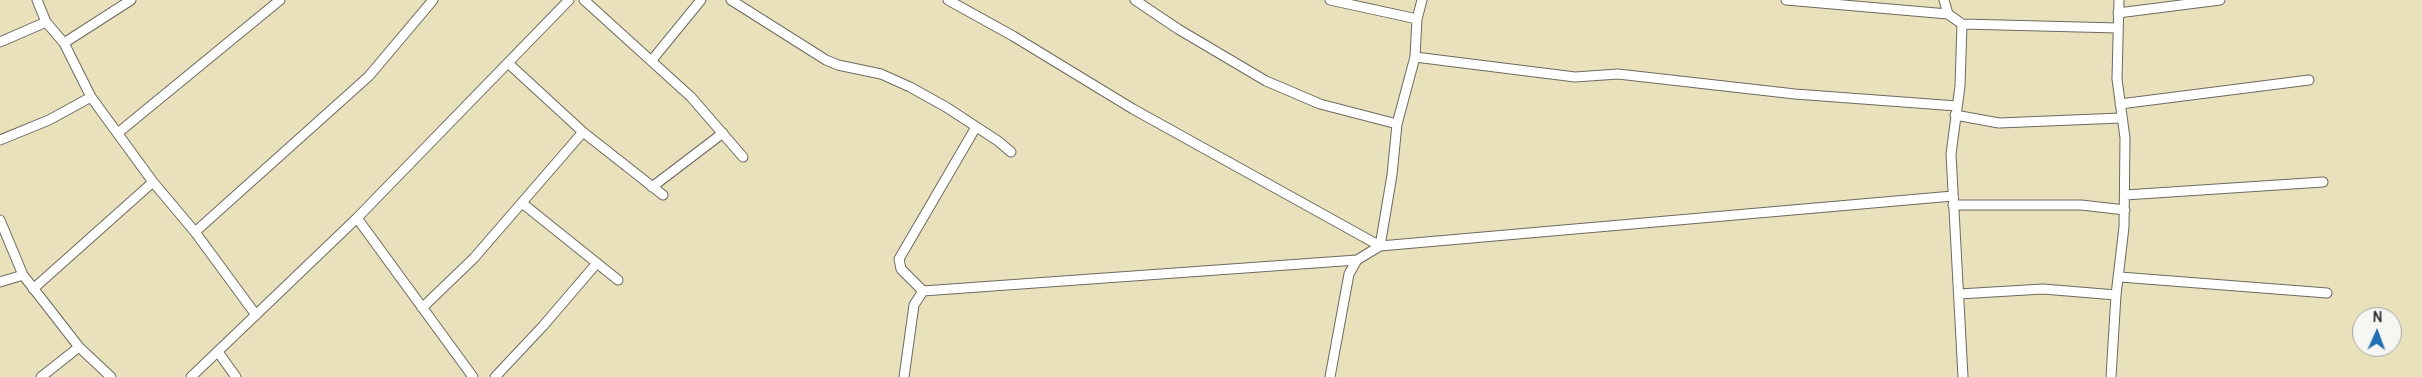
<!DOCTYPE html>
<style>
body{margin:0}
#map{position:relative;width:2422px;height:377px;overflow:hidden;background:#e9e0bc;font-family:Pangolin,sans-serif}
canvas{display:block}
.north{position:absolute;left:2352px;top:307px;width:50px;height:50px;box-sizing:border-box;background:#f6f6f2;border:1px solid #a5a5a2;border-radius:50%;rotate:2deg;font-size:14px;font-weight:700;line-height:20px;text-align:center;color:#2b2b2b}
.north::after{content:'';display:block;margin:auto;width:18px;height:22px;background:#1f6fb2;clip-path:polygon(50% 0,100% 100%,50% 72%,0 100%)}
</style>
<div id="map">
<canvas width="2422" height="377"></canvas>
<div class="north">N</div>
</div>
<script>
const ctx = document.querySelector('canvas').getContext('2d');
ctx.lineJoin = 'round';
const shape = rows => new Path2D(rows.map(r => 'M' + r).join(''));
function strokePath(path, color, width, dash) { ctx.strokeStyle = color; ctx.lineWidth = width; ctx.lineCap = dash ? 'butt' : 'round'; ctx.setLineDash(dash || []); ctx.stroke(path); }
const minor = shape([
 [37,0,46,22,64,43,91,97,153,182,195,232,256,315],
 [584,0,691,97,743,157],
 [731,0,826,60,838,65,881,74,910,87,946,107,998,141,1011,152],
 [948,0,1013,36,1133,109,1380,246],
 [1135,0,1178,29,1266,81,1320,104,1397,124],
 [1330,0,1417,19],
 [1786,0,1948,14],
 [1944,0,1948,14,1962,24,1960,86,1951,154,1963,377],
 [2118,13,2220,0],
 [1962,24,2118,28],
 [0,42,46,22],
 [64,43,131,0],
 [1415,57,1575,77,1618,74,1795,94,1957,106],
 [652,60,701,0],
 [508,63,583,132,663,195],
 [2120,104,2309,80],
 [1955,115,1999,123,2121,118],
 [119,132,280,0],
 [0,140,49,120,91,97],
 [652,187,723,133],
 [2125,195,2323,182],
 [522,203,618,280],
 [1953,205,2081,205,2125,210],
 [357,218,473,377],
 [0,220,23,275,79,347,111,377],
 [195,232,369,76,433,0],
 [1380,246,1392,175,1397,124,1415,57,1417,19,1422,0],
 [2120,277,2327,293],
 [0,282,23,275],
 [33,289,153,182],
 [923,291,1357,260],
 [1959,294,2043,289,2116,295],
 [422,308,474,258,583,132],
 [218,352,236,377],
 [41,377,79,347],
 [191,377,357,218,569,0],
 [495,377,543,326,597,263],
 [904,377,914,305,923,291,901,269,899,259,976,127],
 [1330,377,1349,274,1357,260,1380,246,1953,196],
 [2111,377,2116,295,2124,227,2125,138,2117,79,2119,0]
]);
strokePath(minor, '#6e6a5e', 11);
strokePath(minor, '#fff', 9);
</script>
